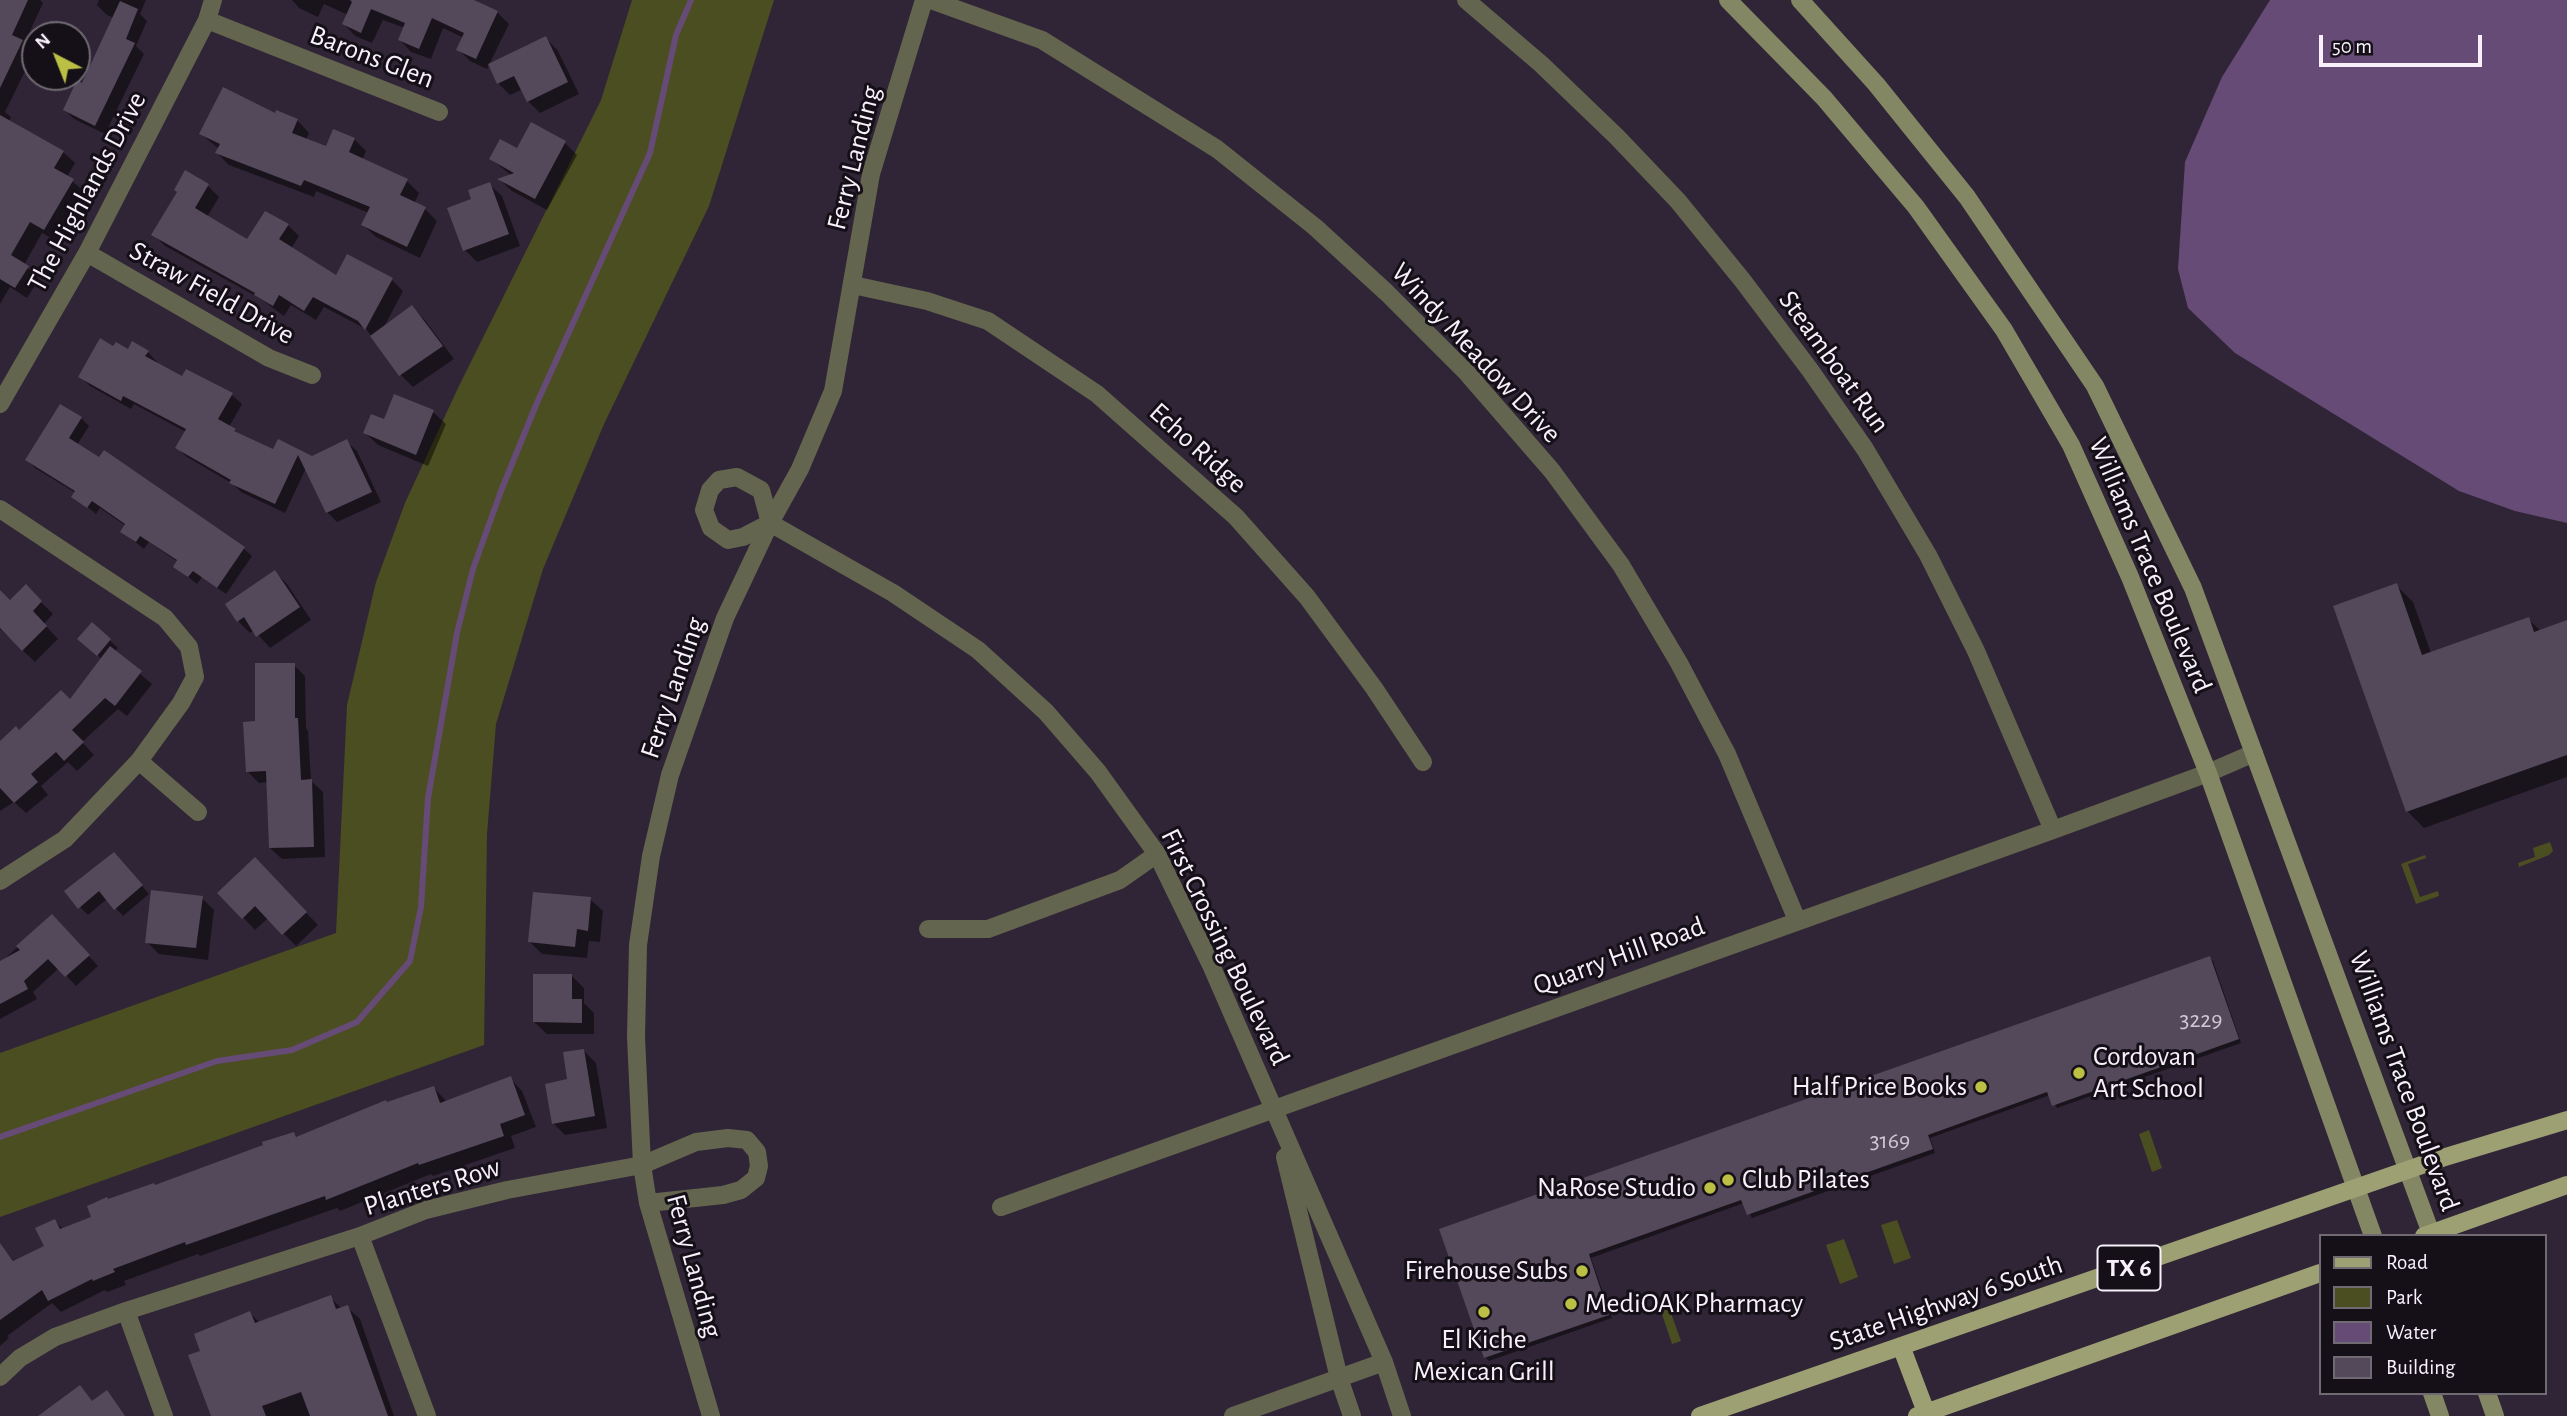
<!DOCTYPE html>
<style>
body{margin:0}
#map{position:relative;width:2567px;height:1416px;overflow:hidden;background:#302536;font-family:"Alegreya Sans",sans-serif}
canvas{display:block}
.legend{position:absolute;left:2319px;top:1234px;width:228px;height:161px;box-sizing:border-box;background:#151018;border:2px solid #706a73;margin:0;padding:9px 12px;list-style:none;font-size:21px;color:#f8f1fc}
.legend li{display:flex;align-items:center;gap:14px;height:35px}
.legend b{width:35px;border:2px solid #706a73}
.north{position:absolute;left:21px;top:21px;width:70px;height:70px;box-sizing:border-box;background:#151018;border:2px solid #706a73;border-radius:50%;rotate:318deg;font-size:19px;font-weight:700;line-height:28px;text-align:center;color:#f8f1fc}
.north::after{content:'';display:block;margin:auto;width:24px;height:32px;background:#bbc045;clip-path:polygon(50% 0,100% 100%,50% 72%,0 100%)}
.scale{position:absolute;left:2319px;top:35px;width:163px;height:32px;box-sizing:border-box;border:4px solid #f8f1fc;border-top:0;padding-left:9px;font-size:21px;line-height:24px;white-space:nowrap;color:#f8f1fc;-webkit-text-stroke:5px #151018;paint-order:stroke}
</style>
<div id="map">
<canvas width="2567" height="1416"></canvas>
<ul class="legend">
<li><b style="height:9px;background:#9da073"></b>Road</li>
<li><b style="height:19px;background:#4b4e20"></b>Park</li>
<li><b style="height:19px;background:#664b76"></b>Water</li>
<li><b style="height:19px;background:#54485b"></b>Building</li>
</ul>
<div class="north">N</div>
<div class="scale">50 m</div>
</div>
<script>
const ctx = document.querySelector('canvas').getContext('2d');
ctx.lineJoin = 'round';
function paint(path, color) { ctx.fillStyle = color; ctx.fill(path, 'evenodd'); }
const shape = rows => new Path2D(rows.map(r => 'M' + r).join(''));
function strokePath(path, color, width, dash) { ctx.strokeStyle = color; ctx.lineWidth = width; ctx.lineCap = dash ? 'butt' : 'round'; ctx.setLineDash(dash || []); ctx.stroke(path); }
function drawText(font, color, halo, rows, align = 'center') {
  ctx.font = font + ' "Alegreya Sans",sans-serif'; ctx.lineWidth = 6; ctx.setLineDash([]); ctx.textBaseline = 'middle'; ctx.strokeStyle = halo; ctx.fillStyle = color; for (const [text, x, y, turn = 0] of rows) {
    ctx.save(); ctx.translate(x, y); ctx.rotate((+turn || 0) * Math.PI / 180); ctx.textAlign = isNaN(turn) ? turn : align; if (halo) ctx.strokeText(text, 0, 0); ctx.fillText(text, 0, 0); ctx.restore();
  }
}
paint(shape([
 [632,0,774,0,709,206,604,424,543,569,496,724,487,834,484,1045,0,1217,0,1053,336,933,347,705,376,582,405,503,457,390,601,100],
 [2550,842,2553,851,2549,855,2519,867,2518,863,2535,857,2533,848],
 [2425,855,2426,858,2408,864,2420,897,2438,891,2439,896,2416,904,2401,864],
 [2149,1130,2162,1168,2152,1172,2139,1134],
 [1897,1220,1911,1258,1894,1264,1881,1225],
 [1844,1239,1858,1277,1840,1284,1826,1245],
 [1667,1302,1681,1341,1672,1344,1659,1305]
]), '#4b4e20');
paint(shape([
 [2270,0,2567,0,2567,523,2515,511,2459,491,2235,353,2188,308,2178,269,2185,162,2222,77]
]), '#664b76');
paint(shape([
 [0,0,40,0,43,3,24,44,34,53,5,112,11,117,9,122,63,152,75,163,67,177,85,192,56,241,42,233,24,265,39,279,27,298,10,287,0,304],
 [99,0,146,0,140,14,147,21,136,46,144,54,105,134,74,119,65,110,82,85,114,18,107,15,97,5],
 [292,0,470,0,497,12,509,24,487,69,470,61,458,49,464,38,443,28,431,59,411,52,400,40,405,28,383,20,372,43,355,36,344,24,348,15,324,4,318,17,299,8],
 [546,38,558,51,579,94,540,113,528,101,523,89,510,95,498,83],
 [276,116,297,120,309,133,306,140,327,148,354,139,366,151,362,160,407,181,419,193,414,204,425,209,437,221,420,258,376,237,363,225,369,213,316,191,314,197,229,165,217,153,219,149,201,134],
 [565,143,577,155,547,210,512,191,500,180,512,176,491,159],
 [489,184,502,196,520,246,477,262,465,250],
 [208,186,219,197,207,217,248,241,266,214,288,225,299,236,291,249,337,277,348,257,392,280,403,291,383,329,412,307,424,319,454,359,413,387,401,375,366,329,324,307,316,320,291,305,284,316,261,299,165,246,154,235],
 [114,348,148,352,157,362,156,364,183,378,187,371,232,395,242,404,229,427,239,435,274,452,279,442,312,458,347,442,357,451,381,502,337,522,327,512,306,468,285,513,241,492,233,484,187,457,177,448,186,432,134,404,131,409,90,386,80,376],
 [395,396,433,412,446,424,428,466,378,445,365,433,384,421],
 [81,418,89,426,77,445,100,459,104,452,244,549,252,556,226,594,202,577,197,584,175,566,178,562,149,542,144,549,122,531,126,526,100,508,96,514,74,496,76,493,35,468,27,460],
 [275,572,287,584,311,620,270,648,254,630,250,633,238,621],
 [2396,585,2413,602,2431,653,2528,619,2541,631,2567,622,2567,777,2424,828,2407,811],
 [26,587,53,614,44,624,58,639,35,662,0,629,0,592,10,602],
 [92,624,118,648,114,652,152,684,127,716,118,709,82,742,94,755,77,771,68,762,41,786,48,795,26,813,14,802,0,811,0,743,70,701,102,659,87,646],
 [294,665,305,676,306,728,308,731,311,781,323,792,325,857,282,859,270,848,268,782,259,783,248,772,257,723],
 [255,860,318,925,296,946,268,918,255,930,220,893],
 [122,862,149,894,123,916,107,899,88,915,80,907],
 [202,898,214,910,208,960,159,954,147,942],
 [590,899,603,911,600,942,589,941,587,958,542,954,530,942],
 [52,916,98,966,76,986,59,968,33,992,37,999,0,1019,0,963],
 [2210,958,2213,961,2241,1043,2057,1108,2050,1095,1930,1138,1935,1153,1752,1218,1744,1203,1591,1258,1612,1318,1489,1361,1485,1357,1442,1230],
 [572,976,584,988,584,1003,594,1013,594,1034,547,1034,534,1022],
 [583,1050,596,1063,607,1128,565,1135,553,1123],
 [510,1078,522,1091,536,1127,511,1136,515,1148,433,1176,431,1174,340,1211,337,1208,200,1256,198,1254,124,1281,126,1285,107,1292,105,1290,61,1312,52,1303,7,1336,9,1338,0,1346,0,1245,15,1262,46,1246,55,1221,64,1230,94,1218,108,1201,155,1186,294,1134,298,1138,434,1088,447,1102],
 [330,1297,342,1309,347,1307,360,1319,394,1416,212,1416,203,1352,250,1313,260,1323]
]), '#0007');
strokePath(shape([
 [0,1137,217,1061,292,1050,357,1022,410,961,421,907,428,798,457,633,473,569,501,491,536,405,650,153,676,35,691,0]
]), '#664b76', 6);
paint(shape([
 [0,0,28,0,12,35,23,40,0,88],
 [350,0,474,0,498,11,476,59,456,50,464,33,432,18,419,49,398,40,405,23,371,9,361,33,342,24,352,2],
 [120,1,138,9,126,39,135,43,95,126,63,110,77,80,82,83],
 [546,36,568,82,527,102,514,76,497,84,488,64],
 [223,87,275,113,276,110,298,119,292,133,326,146,333,129,355,138,349,152,408,179,400,195,426,207,407,247,361,225,370,207,304,180,301,186,215,153,220,144,199,134],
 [0,115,64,151,54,168,74,179,44,230,30,222,11,255,29,266,15,288,0,279],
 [531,122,566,141,535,199,497,179,514,173,489,159,500,139,517,148],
 [185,170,209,184,195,208,247,239,265,211,289,224,279,239,336,275,347,254,393,278,365,330,358,321,313,297,304,311,279,295,273,306,254,295,255,293,151,235,177,192,174,190],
 [490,182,509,234,463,251,447,208,471,199,468,190],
 [412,305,443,346,399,376,370,336],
 [100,338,113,346,116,342,128,349,132,341,149,351,145,356,182,376,186,369,233,393,218,419,236,429,234,431,273,449,278,439,312,456,347,439,372,492,326,513,298,455,275,504,229,483,231,480,175,448,186,429,123,396,121,401,78,377],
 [394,394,434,410,416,455,363,433,371,414,384,419],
 [60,404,82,417,69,438,99,457,104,450,245,547,217,588,193,571,188,577,173,567,177,560,140,536,136,542,120,532,125,524,92,501,87,508,71,497,75,491,25,460],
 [275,570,300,607,256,637,244,617,237,622,225,604],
 [2397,583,2422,655,2529,617,2534,632,2567,620,2567,755,2406,812,2333,606],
 [26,584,42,601,33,611,47,626,22,651,0,628,0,590,10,600],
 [92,622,111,639,97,656,77,639],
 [110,646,142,671,115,706,105,698,72,730,84,742,64,761,56,752,31,774,38,782,14,803,0,788,0,741,16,726,19,730,61,690,70,699],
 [255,663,295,663,295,718,298,718,301,780,312,779,314,847,269,848,266,771,246,772,243,722,255,721],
 [114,852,143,885,114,910,99,891,78,909,64,891],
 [255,857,307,912,282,935,255,906,242,919,217,893],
 [151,890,203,896,196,948,145,943],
 [533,892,591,897,588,931,577,929,575,947,528,942],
 [52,914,90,955,65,977,48,959,24,981,28,989,0,1004,0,961,20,950,16,946],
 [2210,956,2239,1039,2052,1106,2047,1092,1928,1135,1933,1149,1747,1215,1741,1200,1589,1254,1609,1315,1484,1358,1439,1229],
 [533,974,572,974,572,999,582,999,582,1023,533,1022],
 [584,1049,595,1116,552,1124,545,1084,567,1079,563,1052],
 [511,1076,525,1115,500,1124,504,1136,419,1165,418,1163,326,1200,325,1196,186,1245,185,1242,113,1269,115,1272,93,1281,92,1279,48,1301,42,1290,0,1320,0,1243,13,1261,44,1246,35,1228,55,1219,60,1229,91,1217,87,1206,107,1197,108,1199,154,1183,155,1185,263,1145,262,1142,294,1132,296,1137,386,1100,387,1102,434,1086,440,1103],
 [331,1295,336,1309,348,1305,388,1416,310,1416,301,1392,262,1406,266,1416,211,1416,188,1355,200,1351,194,1334,250,1311,255,1323],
 [80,1385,92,1401,107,1390,125,1416,38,1416]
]), '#54485b');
strokePath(shape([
 [931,0,1042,40,1217,149,1315,227,1387,293,1467,373,1552,471,1621,565,1679,663,1727,754,1797,920],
 [1466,0,1541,64,1617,137,1678,201,1743,281,1810,370,1865,449,1928,555,1976,651,2053,830],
 [207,20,439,112],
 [87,253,269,358,312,375],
 [853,285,927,301,988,321,1097,394,1236,517,1307,597,1374,688,1423,762],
 [0,404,87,253,207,20,213,0],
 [737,477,761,490,770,523,743,537,728,540,711,528,704,510,710,490,719,480,737,477],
 [0,509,165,618,189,647,195,677,181,703,139,761,65,839,0,881],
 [770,523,893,593,978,650,1046,712,1098,772,1157,854,1211,965,1384,1362,1402,1416],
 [139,761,198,812],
 [928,929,988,929,1120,880,1157,854],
 [1285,1157,1339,1378,1352,1416],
 [1001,1207,2053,830,2208,773,2254,753],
 [360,1236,427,1416],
 [126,1311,164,1416],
 [0,1377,20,1358,55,1337,126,1311,360,1236,426,1210,507,1190,642,1165,696,1142,728,1138,747,1140,757,1152,759,1166,756,1178,741,1190,723,1195,648,1203],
 [711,1416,648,1203,642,1165,636,1037,638,945,651,856,670,775,725,618,770,523,800,469,833,391,871,174,924,0],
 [1233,1416,1384,1362]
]), '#64654f', 18);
strokePath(shape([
 [1728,0,1824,98,1916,207,2004,330,2071,445,2130,577,2208,773,2373,1236],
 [1800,0,1876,84,1967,197,2095,386,2193,588,2432,1236],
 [2432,1393,2440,1416],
 [2487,1393,2495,1416]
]), '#848763', 18);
strokePath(shape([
 [2424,1236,2567,1185],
 [1901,1346,1926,1412],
 [1700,1416,2442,1158,2567,1120],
 [1917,1416,2320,1273]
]), '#9da073', 18);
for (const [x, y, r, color] of [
 [2079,1073,7,"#bbc045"],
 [1981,1087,7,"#bbc045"],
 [1728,1180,7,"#bbc045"],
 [1710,1188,7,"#bbc045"],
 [1582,1271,7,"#bbc045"],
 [1571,1304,7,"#bbc045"],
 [1484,1312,7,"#bbc045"]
]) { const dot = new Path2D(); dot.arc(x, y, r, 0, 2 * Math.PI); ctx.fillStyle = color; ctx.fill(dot); strokePath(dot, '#151018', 2.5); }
drawText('24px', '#cfc7d4', null, [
 ["3229",2201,1020],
 ["3169",1890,1141]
]);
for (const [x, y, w] of [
 [2129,1268,63]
]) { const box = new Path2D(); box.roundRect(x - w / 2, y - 22.5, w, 45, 5); ctx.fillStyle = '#151018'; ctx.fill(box); strokePath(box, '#f8f1fc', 2); }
drawText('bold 26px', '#f8f1fc', null, [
 ["TX 6",2129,1268]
]);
drawText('28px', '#f8f1fc', '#151018', [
 ["Barons Glen",372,57,21],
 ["Ferry Landing",854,158,-76],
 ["The Highlands Drive",87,192,-62],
 ["Straw Field Drive",212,293,29],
 ["Windy Meadow Drive",1476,353,47],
 ["Steamboat Run",1834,362,54],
 ["Echo Ridge",1198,448,42],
 ["Williams Trace Boulevard",2150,565,67],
 ["Ferry Landing",673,688,-71],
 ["First Crossing Boulevard",1225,947,64],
 ["Quarry Hill Road",1619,956,-20],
 ["Williams Trace Boulevard",2404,1081,70],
 ["Planters Row",432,1187,-17],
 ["Ferry Landing",694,1266,75],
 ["State Highway 6 South",1946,1303,-19]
]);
drawText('28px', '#f8f1fc', '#151018', [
 ["Cordovan",2093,1057],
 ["Art School",2093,1089],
 ["Half Price Books",1967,1087,"right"],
 ["Club Pilates",1742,1180],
 ["NaRose Studio",1696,1188,"right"],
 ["Firehouse Subs",1568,1271,"right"],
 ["MediOAK Pharmacy",1585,1304],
 ["El Kiche",1484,1340,"center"],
 ["Mexican Grill",1484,1372,"center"]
], 'left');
</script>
